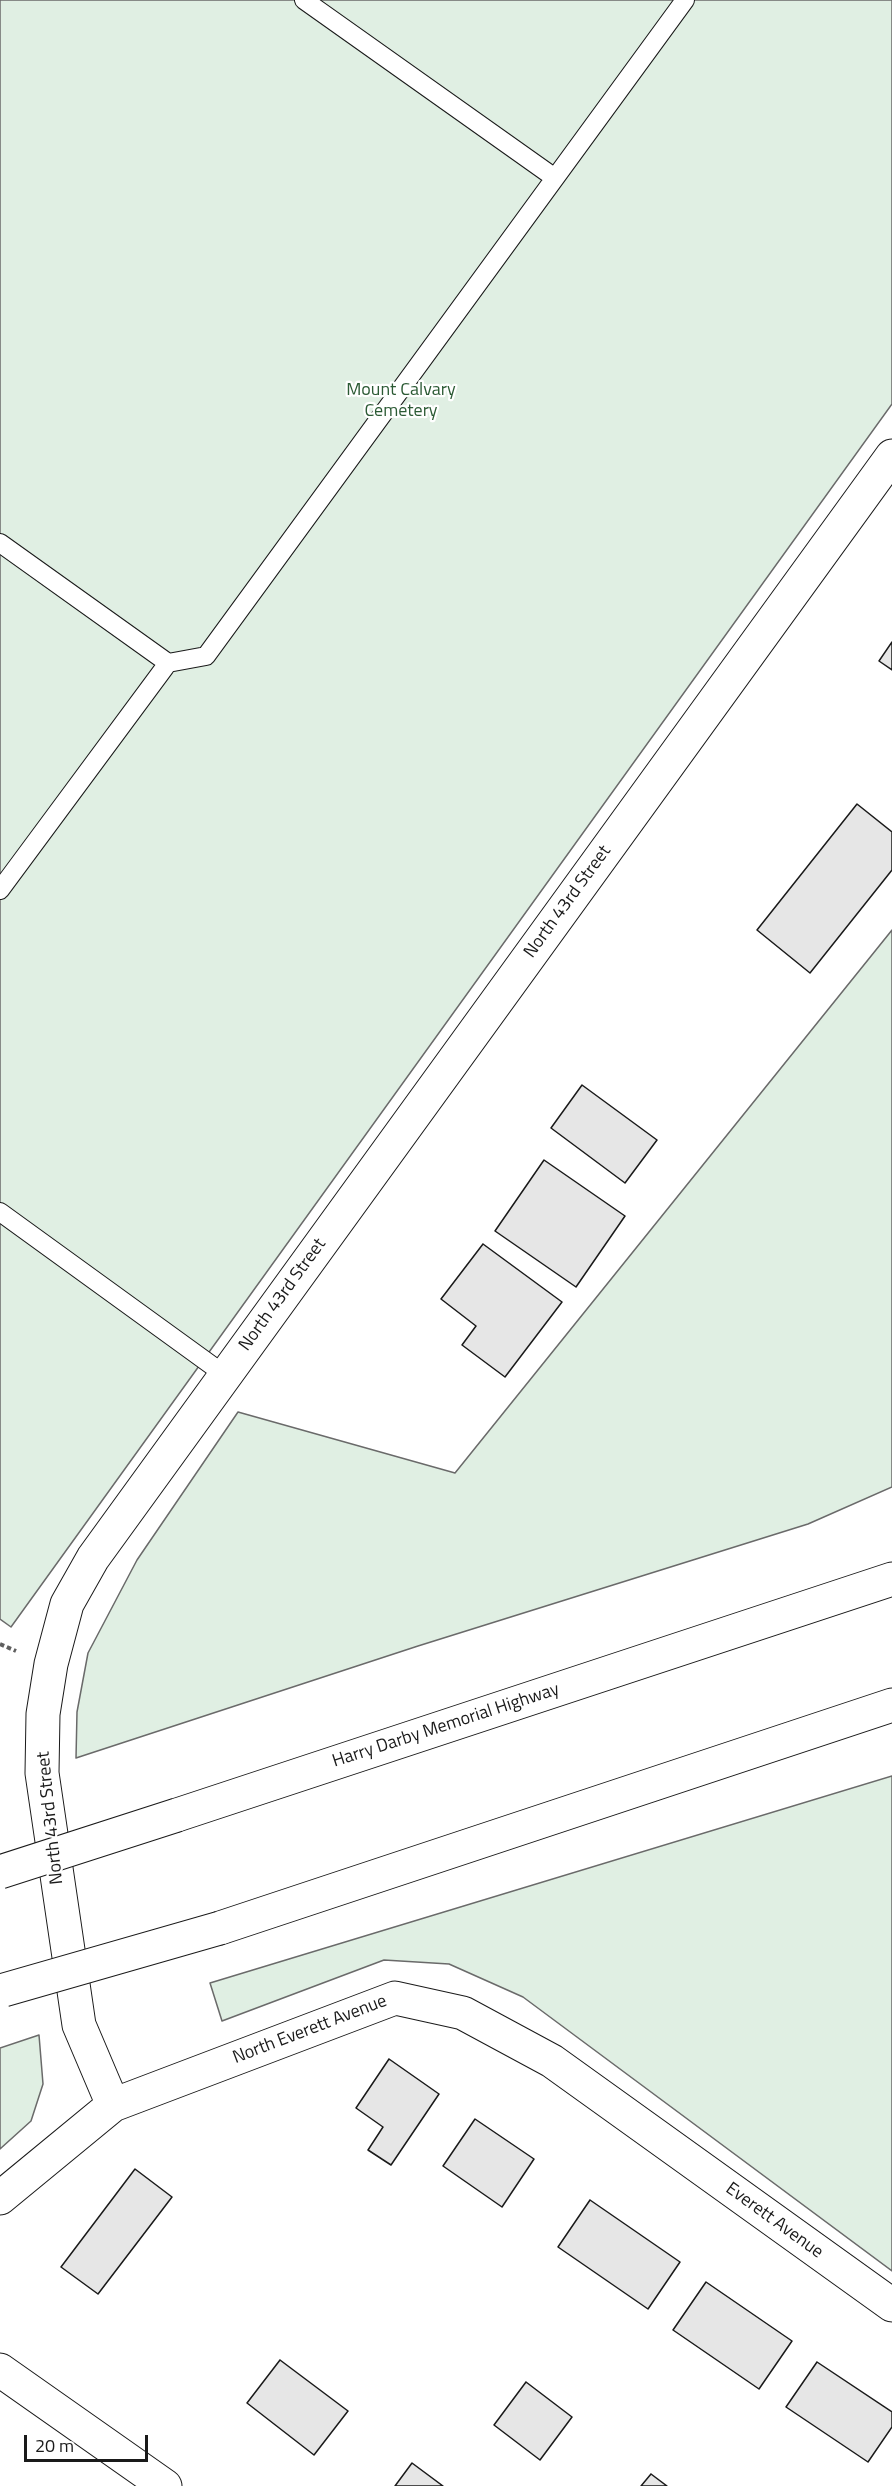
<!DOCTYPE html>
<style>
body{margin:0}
#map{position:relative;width:892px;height:2486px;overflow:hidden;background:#fff;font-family:"Titillium Web",sans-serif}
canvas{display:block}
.scale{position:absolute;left:24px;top:2435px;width:124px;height:27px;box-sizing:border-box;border:3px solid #1a1a1a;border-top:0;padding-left:8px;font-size:18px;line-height:21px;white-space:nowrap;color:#1a1a1a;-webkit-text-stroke:4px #fff;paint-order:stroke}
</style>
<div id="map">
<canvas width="892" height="2486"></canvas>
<div class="scale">20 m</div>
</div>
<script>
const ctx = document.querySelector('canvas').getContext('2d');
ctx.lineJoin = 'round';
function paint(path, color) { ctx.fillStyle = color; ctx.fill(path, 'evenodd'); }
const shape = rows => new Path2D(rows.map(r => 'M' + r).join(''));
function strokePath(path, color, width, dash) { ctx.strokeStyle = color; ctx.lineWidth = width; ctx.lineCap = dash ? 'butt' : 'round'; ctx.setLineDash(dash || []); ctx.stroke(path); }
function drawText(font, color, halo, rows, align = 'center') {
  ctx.font = font + ' "Titillium Web",sans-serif'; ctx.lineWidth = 4.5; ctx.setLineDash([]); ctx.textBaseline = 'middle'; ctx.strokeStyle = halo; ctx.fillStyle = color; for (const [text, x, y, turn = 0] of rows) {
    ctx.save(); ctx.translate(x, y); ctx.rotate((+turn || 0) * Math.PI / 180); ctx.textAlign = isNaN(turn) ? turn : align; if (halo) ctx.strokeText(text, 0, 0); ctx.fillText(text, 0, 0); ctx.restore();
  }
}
const green = shape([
 [0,0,892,0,892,404,11,1627,0,1619,0,0],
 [892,930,892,1487,808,1524,418,1646,76,1758,77,1712,88,1653,137,1560,238,1412,455,1473,892,930],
 [892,1776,892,2271,523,1997,449,1964,384,1960,222,2021,210,1983,892,1776],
 [39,2035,43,2084,31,2121,0,2149,0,2048,39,2035]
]);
paint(green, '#e0efe3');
strokePath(green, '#6a6a6a', 1.5);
const building = shape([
 [892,642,892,670,879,661,892,642],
 [857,804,892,832,892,870,810,973,757,930,857,804],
 [582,1085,657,1140,625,1183,551,1128,582,1085],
 [544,1160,625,1216,576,1287,495,1231,544,1160],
 [483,1244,562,1302,505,1377,462,1345,476,1326,441,1299,483,1244],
 [389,2059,439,2094,391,2165,368,2150,383,2127,356,2108,389,2059],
 [475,2119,534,2159,502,2207,443,2166,475,2119],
 [135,2169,172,2197,98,2294,61,2267,135,2169],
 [590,2200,680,2262,648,2309,558,2247,590,2200],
 [706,2282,792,2341,759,2389,673,2330,706,2282],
 [280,2360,348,2411,314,2455,247,2403,280,2360],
 [817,2362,892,2412,892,2427,868,2462,786,2407,817,2362],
 [526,2382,572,2417,540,2460,494,2425,526,2382],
 [412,2463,443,2486,395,2486,412,2463],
 [651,2474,667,2486,641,2486,651,2474]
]);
paint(building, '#e6e6e6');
strokePath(building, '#1a1a1a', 1.5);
const service = shape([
 [304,0,555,178],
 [0,543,168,663,206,656,685,0],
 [0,890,168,663],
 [0,1212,225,1375]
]);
const minor = shape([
 [113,2105,79,2025,42,1773,43,1714,51,1664,67,1604,93,1558,892,456],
 [0,2198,113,2105,395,1998,463,2013,552,2061,892,2305],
 [0,2370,165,2486]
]);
const motorway = shape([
 [177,1815,892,1579],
 [220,1928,892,1705]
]);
strokePath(service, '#1a1a1a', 20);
strokePath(minor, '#1a1a1a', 35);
strokePath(motorway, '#1a1a1a', 35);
strokePath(shape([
 [0,1644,16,1651]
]), '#5f5f5f', 4, [4.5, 3]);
strokePath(service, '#fff', 18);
strokePath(minor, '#fff', 33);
strokePath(motorway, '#fff', 33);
const motorwayBridge = shape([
 [0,1872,177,1815],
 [4,1990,220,1928]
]);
strokePath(motorwayBridge, '#1a1a1a', 35, []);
strokePath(motorwayBridge, '#fff', 33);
drawText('18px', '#2b5a34', '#fff', [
 ["Mount Calvary",401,391],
 ["Cemetery",401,412]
]);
drawText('18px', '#1a1a1a', '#fff', [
 ["North 43rd Street",568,902,-54],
 ["North 43rd Street",283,1295,-54],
 ["Harry Darby Memorial Highway",446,1726,-18],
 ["North 43rd Street",51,1818,-96],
 ["North Everett Avenue",310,2030,-21],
 ["Everett Avenue",774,2221,36]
]);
</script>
